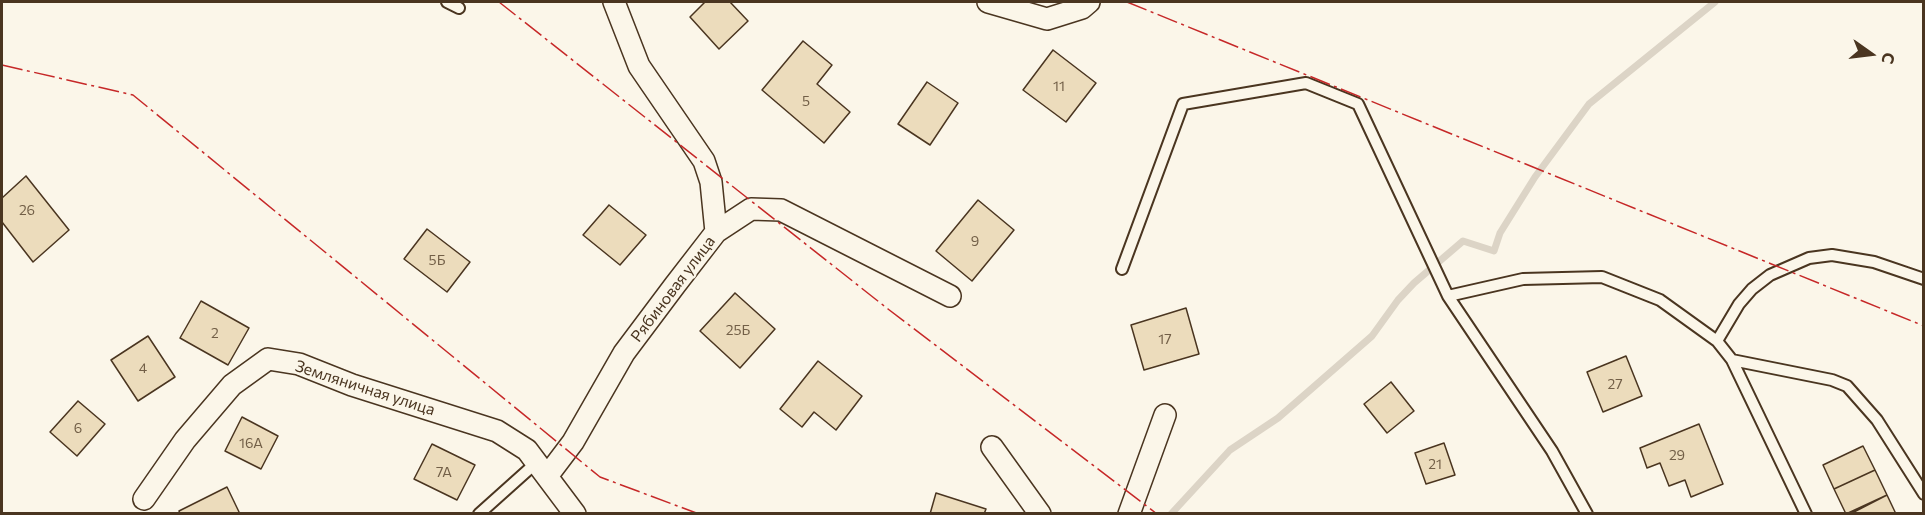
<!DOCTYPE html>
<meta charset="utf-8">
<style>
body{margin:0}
#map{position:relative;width:1925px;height:515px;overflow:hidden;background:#fbf6e9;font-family:Commissioner,sans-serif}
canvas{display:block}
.frame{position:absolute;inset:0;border:3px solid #4a3520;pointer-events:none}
.north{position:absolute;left:1841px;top:24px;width:60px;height:60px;-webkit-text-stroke:4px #fbf6e9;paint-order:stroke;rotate:104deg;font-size:16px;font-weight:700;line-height:24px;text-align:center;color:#4a3520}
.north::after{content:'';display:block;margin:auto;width:21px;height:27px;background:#4a3520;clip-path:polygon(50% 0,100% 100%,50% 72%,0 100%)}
</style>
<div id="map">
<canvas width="1925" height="515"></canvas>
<div class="frame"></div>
<div class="north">С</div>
</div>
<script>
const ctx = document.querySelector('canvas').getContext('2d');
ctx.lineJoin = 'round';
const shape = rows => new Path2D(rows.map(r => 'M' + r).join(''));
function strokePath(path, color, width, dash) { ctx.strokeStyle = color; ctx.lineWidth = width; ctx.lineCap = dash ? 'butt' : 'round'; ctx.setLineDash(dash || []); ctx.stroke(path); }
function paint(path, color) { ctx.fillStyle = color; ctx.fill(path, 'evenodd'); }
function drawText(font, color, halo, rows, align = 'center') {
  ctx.font = font + ' Commissioner,sans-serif'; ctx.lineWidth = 4.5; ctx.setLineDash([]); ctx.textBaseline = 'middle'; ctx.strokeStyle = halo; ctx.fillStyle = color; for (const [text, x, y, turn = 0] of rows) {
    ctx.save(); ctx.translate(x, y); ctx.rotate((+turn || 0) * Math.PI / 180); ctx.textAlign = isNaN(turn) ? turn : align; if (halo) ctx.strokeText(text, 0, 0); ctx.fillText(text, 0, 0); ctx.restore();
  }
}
strokePath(shape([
 [1171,514,1230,450,1278,418,1372,336,1398,300,1414,283,1463,241,1494,251,1500,233,1535,177,1589,104,1715,2]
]), '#dcd4c6', 7);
const building = shape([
 [705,2,730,2,748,21,719,49,690,17,705,2],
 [803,41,832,65,817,84,850,112,824,143,762,90,803,41],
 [1053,50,1096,83,1066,122,1023,90,1053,50],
 [927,82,958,103,930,145,898,124,927,82],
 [26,176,69,230,33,262,2,222,2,198,26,176],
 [978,200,1014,230,972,281,936,251,978,200],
 [609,205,646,235,620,265,583,235,609,205],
 [427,229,470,262,447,292,404,259,427,229],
 [735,293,775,329,740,368,700,331,735,293],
 [201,301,249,328,228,365,180,338,201,301],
 [1186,308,1199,354,1144,370,1131,325,1186,308],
 [148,336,175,377,138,401,111,360,148,336],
 [1626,356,1642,396,1603,412,1587,372,1626,356],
 [818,361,862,396,836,430,814,412,802,427,780,409,818,361],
 [1391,382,1414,411,1387,433,1364,404,1391,382],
 [78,401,105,424,77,456,50,432,78,401],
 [242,417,278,436,261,469,225,451,242,417],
 [1699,424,1723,484,1691,497,1685,480,1669,486,1660,463,1647,468,1640,448,1699,424],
 [1444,443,1455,475,1426,484,1415,453,1444,443],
 [432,444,475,465,457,500,414,479,432,444],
 [1863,446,1875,470,1834,489,1823,465,1863,446],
 [1875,470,1887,495,1846,514,1834,489,1875,470],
 [227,487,240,514,180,514,179,511,227,487],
 [936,493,986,509,984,514,930,514,936,493],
 [1887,495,1896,514,1850,514,1887,495]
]);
paint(building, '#ecdcbc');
strokePath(building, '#4a3520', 1.5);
const service = shape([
 [447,2,459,8],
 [1122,269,1183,104,1306,83,1358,104,1448,296,1552,451,1587,514],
 [1448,296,1523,279,1602,277,1660,300,1717,341,1732,360,1806,514],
 [1717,341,1739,304,1752,289,1770,275,1809,258,1832,255,1874,262,1924,279],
 [1732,360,1832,380,1847,386,1877,420,1924,494],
 [479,514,537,462]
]);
const minor = shape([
 [614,2,639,66,704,161,711,182,716,232],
 [988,2,1047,19,1082,8,1089,2],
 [992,447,1040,514],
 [548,475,573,442,624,353,675,285,716,232,751,209,781,210,950,296],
 [144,499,185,440,232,385,268,359,299,364,352,385,497,431,527,450,575,514],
 [1129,514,1165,415]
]);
strokePath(service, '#4a3520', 14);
strokePath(minor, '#4a3520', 24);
strokePath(service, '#fbf6e9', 10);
strokePath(minor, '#fbf6e9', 21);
strokePath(shape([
 [499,2,888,309,1157,514],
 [1127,2,1924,326],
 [2,65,133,95,600,477,699,514]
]), '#c62828', 1.5, [21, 4.5, 3, 4.5]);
drawText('14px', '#725f47', null, [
 ["11",1059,86],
 ["5",806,101],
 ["26",27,210],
 ["9",975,241],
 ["5Б",437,260],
 ["25Б",738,330],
 ["2",215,333],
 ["17",1165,339],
 ["4",143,368],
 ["27",1615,384],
 ["6",78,428],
 ["16А",251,443],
 ["29",1677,455],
 ["21",1435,464],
 ["7А",444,472]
]);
drawText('16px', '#4a3520', '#fbf6e9', [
 ["Рябиновая улица",673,289,-53],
 ["Земляничная улица",365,388,18]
]);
</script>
